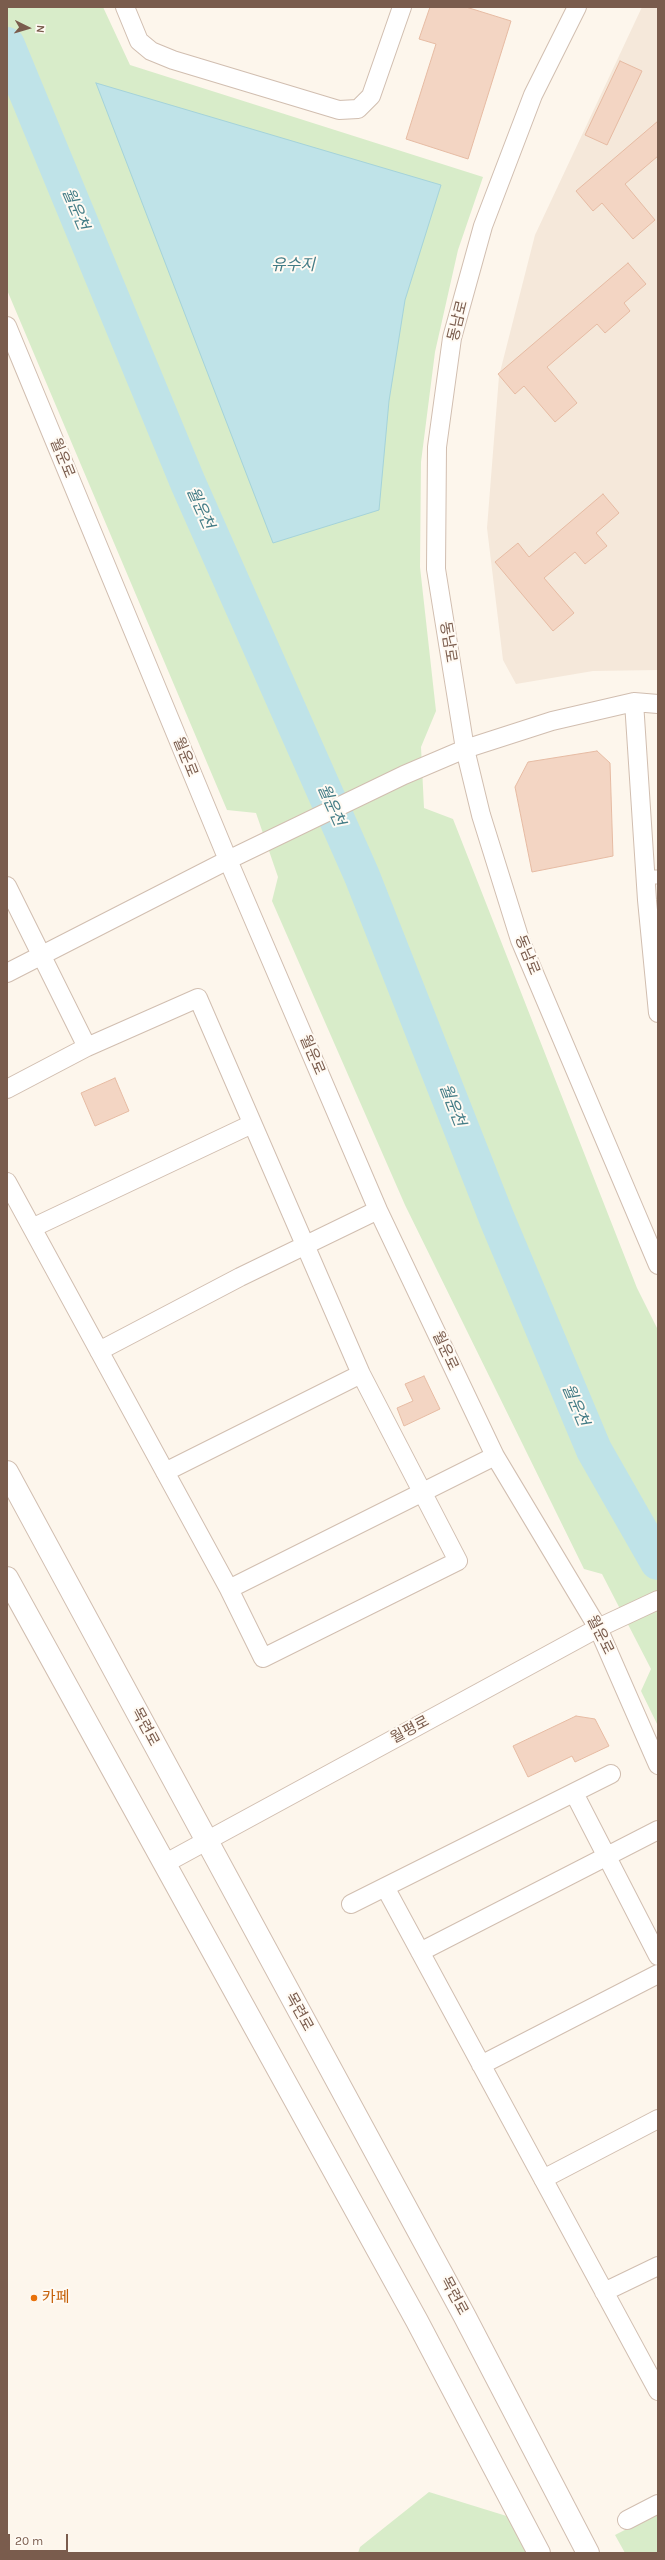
<!DOCTYPE html>
<meta charset="utf-8">
<style>
body{margin:0}
#map{position:relative;width:665px;height:2560px;overflow:hidden;background:#fdf6ec;font-family:Karla,sans-serif}
canvas{display:block}
.frame{position:absolute;inset:0;border:8px solid #7a5c4d;pointer-events:none}
.north{position:absolute;left:8px;top:8px;width:40px;height:40px;-webkit-text-stroke:3px #fffaf3;paint-order:stroke;rotate:95deg;font-size:11px;font-weight:700;line-height:16px;text-align:center;color:#7a5c4d}
.north::after{content:'';display:block;margin:auto;width:14px;height:18px;background:#7a5c4d;clip-path:polygon(50% 0,100% 100%,50% 72%,0 100%)}
.scale{position:absolute;left:8px;top:2534px;width:60px;height:18px;box-sizing:border-box;border:2px solid #7a5c4d;border-top:0;padding-left:5px;font-size:12px;line-height:14px;white-space:nowrap;color:#7a5c4d;-webkit-text-stroke:3px #fffaf3;paint-order:stroke}
</style>
<div id="map">
<canvas width="665" height="2560"></canvas>
<div class="frame"></div>
<div class="north">N</div>
<div class="scale">20 m</div>
</div>
<script>
const ctx = document.querySelector('canvas').getContext('2d');
ctx.lineJoin = 'round';
function paint(path, color) { ctx.fillStyle = color; ctx.fill(path, 'evenodd'); }
const shape = rows => new Path2D(rows.map(r => 'M' + r).join(''));
function strokePath(path, color, width, dash) { ctx.strokeStyle = color; ctx.lineWidth = width; ctx.lineCap = dash ? 'butt' : 'round'; ctx.setLineDash(dash || []); ctx.stroke(path); }
function drawText(font, color, halo, rows, align = 'center') {
  ctx.font = font + ' Karla,"Noto Sans KR",sans-serif'; ctx.lineWidth = 4; ctx.setLineDash([]); ctx.textBaseline = 'middle'; ctx.strokeStyle = halo; ctx.fillStyle = color; for (const [text, x, y, turn = 0] of rows) {
    ctx.save(); ctx.translate(x, y); ctx.rotate((+turn || 0) * Math.PI / 180); ctx.textAlign = isNaN(turn) ? turn : align; if (halo) ctx.strokeText(text, 0, 0); ctx.fillText(text, 0, 0); ctx.restore();
  }
}
paint(shape([
 [642,7,658,7,658,670,593,671,516,684,503,660,487,528,499,376,535,235]
]), '#f5e8da');
paint(shape([
 [7,7,103,7,130,65,483,177,458,250,435,352,421,462,420,567,436,711,421,747,424,808,453,819,637,1288,658,1330,658,1726,641,1691,651,1669,602,1574,584,1569,405,1205,272,901,278,877,256,813,227,810,7,290],
 [429,2492,513,2518,529,2553,358,2553,360,2547],
 [658,2513,658,2553,625,2553,615,2535]
]), '#d8ecc9');
const water = shape([
 [96,83,441,185,405,300,389,401,379,510,273,543,96,83]
]);
paint(water, '#bfe3e8');
strokePath(water, '#a5d3da', 1);
strokePath(shape([
 [7,45,188,483,362,876,497,1219,594,1450,658,1562]
]), '#bfe3e8', 36);
const building = shape([
 [430,7,466,7,511,21,468,159,406,139,436,44,419,39,430,7],
 [620,61,642,71,607,145,585,135,620,61],
 [658,121,658,156,625,184,655,220,633,239,602,203,593,211,576,191,658,121],
 [628,263,646,284,624,303,630,311,605,333,597,324,547,367,577,403,555,422,524,386,515,394,498,374,628,263],
 [603,494,619,513,596,533,607,546,585,564,575,552,544,578,574,613,553,631,495,562,518,543,529,557,603,494],
 [597,751,610,763,613,856,532,872,515,787,528,762,597,751],
 [115,1078,129,1111,95,1126,81,1093,115,1078],
 [424,1376,440,1409,404,1426,397,1408,413,1401,405,1384,424,1376],
 [576,1716,595,1719,609,1746,575,1762,572,1756,528,1777,513,1746,576,1716]
]);
paint(building, '#f3d5c3');
strokePath(building, '#e6bba3', 1);
const pedestrian = shape([
 [646,877,658,877]
]);
const minor = shape([
 [125,7,139,41,151,51,173,60,339,110,358,109,371,96,402,7],
 [577,7,533,95,483,226,452,338,437,447,436,569,465,749,481,815,520,940,658,1265],
 [7,326,228,860,378,1210,495,1456,598,1628,658,1765],
 [634,702,647,900,658,1013],
 [7,886,87,1047,7,1089],
 [7,973,228,860,404,775,465,749,552,721,634,702,658,704],
 [87,1047,198,998,361,1374,458,1561,263,1658,229,1589],
 [7,1182,229,1589,495,1456],
 [32,1228,252,1124],
 [99,1351,240,1277,378,1210],
 [165,1472,361,1374],
 [574,1793,658,1956],
 [164,1864,598,1628,658,1600],
 [385,1887,658,2391],
 [351,1904,611,1774],
 [420,1952,658,1830],
 [481,2065,658,1974],
 [543,2179,658,2119],
 [604,2292,658,2266],
 [627,2520,658,2504]
]);
const tertiary = shape([
 [7,1472,464,2315,588,2553],
 [7,1578,417,2321,539,2553]
]);
strokePath(pedestrian, '#d1beb0', 15);
strokePath(minor, '#d1beb0', 20);
strokePath(tertiary, '#d1beb0', 24);
strokePath(pedestrian, '#fff', 13);
strokePath(minor, '#fff', 18);
strokePath(tertiary, '#fff', 22);
for (const [x, y, r, color] of [
 [34,2298,4,"#e8710a"]
]) { const dot = new Path2D(); dot.arc(x, y, r, 0, 2 * Math.PI); ctx.fillStyle = color; ctx.fill(dot); strokePath(dot, '#fffaf3', 1.5); }
drawText('15px', '#7a5c4d', '#fffaf3', [
 ["동남로",458,321,-76],
 ["월운로",62,458,68],
 ["동남로",448,642,81],
 ["월운로",185,757,68],
 ["동남로",527,955,68],
 ["월운로",312,1055,67],
 ["월운로",445,1351,65],
 ["월운로",600,1635,64],
 ["목련로",145,1727,62],
 ["월평로",410,1730,-28],
 ["목련로",299,2012,61],
 ["목련로",454,2296,62]
]);
drawText('15px', '#c56008', '#fffaf3', [
 ["카페",42,2298]
], 'left');
drawText('italic 16px', '#437c86', '#fffaf3', [
 ["월운천",75,209,67],
 ["유수지",293,265],
 ["월운천",200,508,66],
 ["월운천",331,805,66],
 ["월운천",452,1105,69],
 ["월운천",575,1405,67]
]);
</script>
